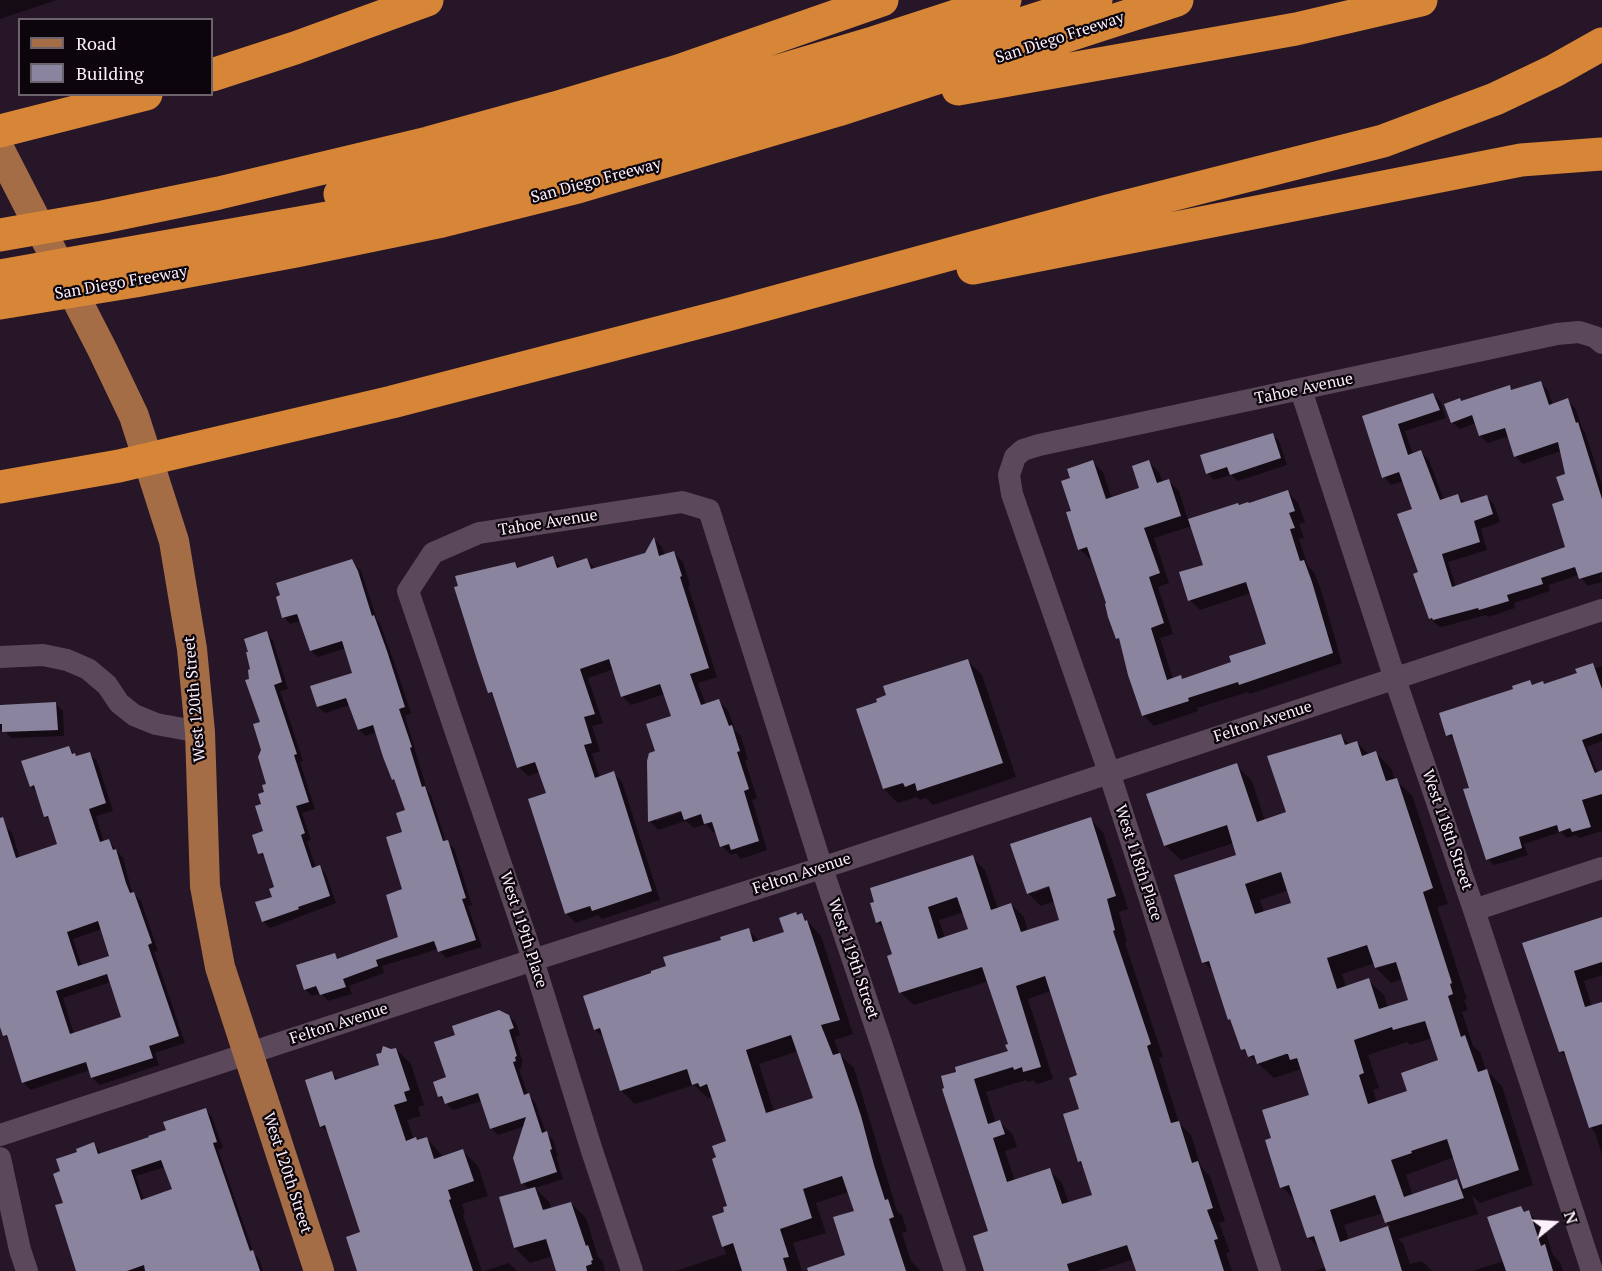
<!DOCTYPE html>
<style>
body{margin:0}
#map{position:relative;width:1602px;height:1271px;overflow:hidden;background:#271627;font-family:"PT Serif",serif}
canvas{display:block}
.legend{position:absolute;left:18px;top:18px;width:195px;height:78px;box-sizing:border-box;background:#0c050c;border:2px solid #6c636c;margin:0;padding:8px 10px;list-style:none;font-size:18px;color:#fcf0fc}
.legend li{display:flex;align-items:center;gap:12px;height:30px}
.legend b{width:30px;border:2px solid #6c636c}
.north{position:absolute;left:1524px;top:1193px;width:60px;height:60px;-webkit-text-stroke:4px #0c050c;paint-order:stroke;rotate:72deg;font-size:16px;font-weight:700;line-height:24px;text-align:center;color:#fcf0fc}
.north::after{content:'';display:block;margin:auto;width:21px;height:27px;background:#fcf0fc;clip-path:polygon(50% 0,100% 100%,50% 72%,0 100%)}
</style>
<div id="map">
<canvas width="1602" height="1271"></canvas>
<ul class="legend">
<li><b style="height:8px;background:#a56d45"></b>Road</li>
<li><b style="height:16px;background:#8b849f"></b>Building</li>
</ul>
<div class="north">N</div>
</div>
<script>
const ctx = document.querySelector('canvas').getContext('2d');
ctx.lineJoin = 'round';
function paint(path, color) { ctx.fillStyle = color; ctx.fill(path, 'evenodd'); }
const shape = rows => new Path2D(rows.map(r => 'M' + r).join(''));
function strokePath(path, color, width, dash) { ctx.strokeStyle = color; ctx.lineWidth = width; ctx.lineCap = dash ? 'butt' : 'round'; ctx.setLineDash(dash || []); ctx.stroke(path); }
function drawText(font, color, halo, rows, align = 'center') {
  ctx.font = font + ' "PT Serif",serif'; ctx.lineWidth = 4.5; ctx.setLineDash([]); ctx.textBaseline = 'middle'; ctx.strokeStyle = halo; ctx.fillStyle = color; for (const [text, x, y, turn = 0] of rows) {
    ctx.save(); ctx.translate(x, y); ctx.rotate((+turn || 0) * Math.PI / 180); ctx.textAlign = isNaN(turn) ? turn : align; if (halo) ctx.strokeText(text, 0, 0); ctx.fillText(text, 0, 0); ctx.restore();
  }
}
paint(shape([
 [0,0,57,0,0,19],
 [1540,382,1548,390,1553,405,1567,400,1575,408,1582,428,1585,432,1602,485,1602,574,1600,575,1602,582,1588,586,1579,575,1548,585,1550,591,1514,603,1515,608,1488,617,1486,615,1442,627,1438,626,1430,618,1420,573,1414,510,1404,481,1391,485,1384,477,1363,417,1433,395,1441,402,1446,418,1405,431,1413,455,1421,452,1429,460,1444,500,1458,496,1466,503,1487,497,1494,504,1500,522,1481,529,1487,550,1448,562,1456,587,1567,548,1567,476,1561,451,1523,464,1515,456,1509,436,1488,443,1480,436,1476,423,1460,429,1452,422,1462,402,1509,387,1513,391],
 [1272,434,1279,441,1287,465,1238,481,1231,475,1214,480,1207,473],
 [1093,462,1103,472,1112,499,1141,489,1149,462,1159,472,1163,482,1168,480,1179,491,1188,520,1238,504,1249,505,1288,492,1298,503,1305,522,1299,524,1304,538,1299,539,1308,566,1314,572,1322,593,1342,663,1250,694,1248,692,1197,708,1198,711,1154,726,1144,716,1129,675,1122,642,1118,638,1092,559,1090,559,1080,549,1073,512,1072,479],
 [1192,526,1204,566,1190,600,1200,610,1251,593,1268,645,1233,663,1183,680,1180,677,1173,679,1160,638,1173,634,1158,587,1169,583,1154,538],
 [654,539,662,547,665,556,674,553,683,562,690,585,688,586,717,677,698,683,706,705,719,701,728,710,735,730,741,736,748,760,745,761,757,798,752,800,767,850,741,859,736,853,731,855,722,846,717,832,714,833,706,824,694,828,686,821,658,830,650,821,656,752,673,717,665,694,631,705,622,696,614,669,588,678,603,723,592,726,600,751,592,754,600,778,613,773,622,782,660,900,602,919,598,915,576,923,567,914,530,800,548,794,540,772,528,776,519,767,496,699,490,692,515,564,520,569,552,558,561,567,587,560,596,569,646,554],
 [687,807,688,810,656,821,656,818],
 [351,561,361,571,377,620,380,624,393,659,411,713,405,716,427,790,431,795,446,842,454,848,472,905,468,906,482,947,446,958,438,949,382,966,384,973,349,986,352,994,328,1001,321,993,312,996,305,989,334,955,340,960,400,938,404,890,404,833,407,811,377,732,366,736,359,730,350,705,325,713,318,707,312,687,354,674,346,648,318,657,311,651,301,621,290,624,284,617],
 [266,633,273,640,288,689,280,691,303,761,300,762,315,809,302,813,311,840,307,841,316,868,319,867,326,874,336,903,270,928,263,921,274,898,276,888,266,859,259,852,265,832,263,805,268,785,263,751,261,723,251,680],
 [967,660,982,675,1016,777,933,805,926,798,920,800,917,797,898,803,884,789,879,703,888,696],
 [1593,665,1596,668,1602,666,1602,741,1587,747,1598,773,1602,772,1602,831,1579,838,1576,835,1567,838,1561,832,1524,844,1528,855,1494,865,1488,859,1471,789,1456,741,1448,735,1530,681,1534,686,1545,685,1579,674],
 [0,704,5,706,56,704,63,711,64,736,11,738,4,730,0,731],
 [1341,736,1350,745,1357,742,1369,755,1376,753,1391,768,1395,780,1412,795,1448,904,1437,907,1467,999,1464,1000,1468,1010,1462,1012,1473,1046,1480,1052,1486,1070,1502,1086,1533,1185,1480,1203,1472,1196,1478,1214,1398,1239,1403,1243,1410,1264,1422,1261,1432,1271,1315,1271,1326,1267,1321,1250,1308,1237,1297,1202,1282,1187,1273,1139,1311,1096,1301,1069,1274,1078,1242,1049,1233,1023,1229,1019,1215,973,1204,962,1238,856,1234,843,1181,860,1165,845,1236,765,1252,781,1265,821,1288,813],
 [1289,890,1293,904,1264,913,1260,900],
 [1375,963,1376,968,1391,983,1403,979,1410,1001,1388,1008,1384,995,1368,980,1346,987,1342,974],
 [1433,1038,1440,1061,1409,1092,1377,1103,1373,1090,1379,1088,1368,1055,1407,1042,1410,1045],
 [1454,1157,1464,1188,1457,1180,1413,1196,1406,1175],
 [1383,1213,1386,1222,1391,1227,1349,1240,1344,1225],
 [69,748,76,756,89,754,97,761,113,811,96,816,104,842,109,841,123,858,132,892,141,901,158,951,154,952,185,1043,155,1053,159,1065,100,1085,92,1078,90,1070,31,1090,23,1082,11,1042,4,1035,0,1022,0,828,5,826,12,833,20,858,59,845,52,822,45,816,38,793,31,786],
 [102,929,111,957,82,966,73,939],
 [111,982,123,1018,74,1034,63,998],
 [1090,819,1103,832,1128,909,1119,912,1127,942,1125,943,1163,1057,1159,1058,1179,1123,1191,1135,1201,1167,1210,1176,1225,1221,1219,1223,1230,1252,1226,1253,1232,1271,1138,1271,1134,1259,1098,1271,986,1271,990,1231,944,1090,1009,1052,1010,1045,989,981,914,1005,901,993,889,956,893,955,885,930,877,922,972,857,985,870,998,909,1011,904,1024,917,1028,932,1061,921,1055,901,1041,906,1028,893],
 [1055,883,1056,885,1034,893,1034,890],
 [964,912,970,930,945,938,939,920],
 [1051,991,1079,1076,1079,1162,1084,1167,1094,1196,1069,1204,1062,1183,1049,1170,1015,1181,1005,1151,1017,1147,1013,1135,1000,1122,996,1123,986,1092,1026,1080,1028,1082,1033,1080,1037,1084,1053,1079,1028,999],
 [802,915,821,936,853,1034,834,1040,840,1055,854,1068,897,1211,902,1215,907,1231,902,1233,911,1261,921,1271,828,1271,847,1256,856,1212,849,1192,816,1203,826,1233,793,1243,802,1271,676,1271,726,1254,714,1217,726,1213,729,1207,718,1158,728,1142,712,1097,708,1098,694,1085,635,1104,621,1090,605,1039,595,1029,653,974,748,930,760,941,786,933,798,916],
 [798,1051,815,1099,774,1112,759,1064],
 [1602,919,1602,975,1584,981,1592,1007,1602,1003,1602,1155,1596,1135,1591,1127,1568,1059,1560,1051,1524,944],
 [509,1016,516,1023,520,1035,515,1037,523,1063,521,1063,522,1068,519,1069,528,1095,535,1102,546,1133,553,1140,558,1156,556,1156,563,1179,535,1188,550,1203,551,1209,571,1203,586,1218,598,1257,603,1262,605,1271,558,1271,553,1256,530,1263,515,1248,501,1198,529,1190,523,1183,525,1126,498,1135,491,1128,482,1101,453,1110,439,1096,448,1078],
 [396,1049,411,1064,424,1105,418,1107,421,1116,407,1120,414,1140,419,1142,427,1139,441,1154,443,1158,463,1151,478,1166,488,1196,462,1204,465,1214,463,1215,482,1271,359,1271,362,1233,329,1133,321,1126,331,1073,339,1080,381,1066,391,1051],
 [206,1110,212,1117,223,1148,218,1150,254,1254,259,1258,263,1271,78,1271,64,1203,62,1172,79,1153,94,1144,102,1155,168,1131],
 [165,1167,174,1190,144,1200,136,1176],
 [1521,1207,1526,1213,1528,1212,1544,1227,1553,1255,1560,1262,1563,1271,1472,1271,1504,1261],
 [509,1263,517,1271,484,1271]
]), '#0007');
paint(shape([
 [1541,381,1549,405,1568,398,1576,423,1578,422,1602,499,1602,572,1579,579,1575,567,1541,578,1543,584,1507,595,1509,601,1479,610,1478,608,1433,620,1432,618,1429,619,1413,574,1418,572,1397,514,1412,509,1399,472,1382,478,1362,416,1433,393,1440,410,1398,424,1408,455,1421,450,1440,500,1458,494,1461,503,1487,495,1493,514,1474,521,1480,542,1442,554,1452,587,1565,547,1552,504,1564,500,1556,477,1565,474,1558,442,1514,457,1505,428,1479,436,1472,415,1451,423,1444,404,1460,398,1461,401,1510,385,1511,390],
 [1273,433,1281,458,1230,475,1227,467,1206,474,1200,455],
 [1093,460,1106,499,1139,488,1132,466,1149,460,1157,483,1169,479,1181,516,1144,528,1160,573,1149,577,1164,623,1151,628,1167,680,1181,675,1182,679,1231,662,1229,656,1266,644,1246,582,1188,601,1179,572,1203,565,1188,519,1238,503,1239,505,1248,502,1249,503,1288,490,1295,511,1289,513,1295,528,1290,529,1300,561,1304,560,1312,582,1333,653,1239,685,1238,682,1188,698,1189,701,1142,716,1128,675,1119,638,1116,639,1108,617,1105,604,1106,603,1087,547,1078,550,1066,512,1071,511,1061,481,1070,478,1067,469],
 [654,537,659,556,674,551,682,576,680,577,709,668,690,674,701,705,719,699,729,726,732,725,740,751,737,752,749,789,744,791,759,841,731,850,729,844,720,847,712,822,704,824,701,814,684,820,681,811,648,822,647,761,649,753,655,751,646,724,671,716,660,684,621,697,609,659,580,669,595,714,584,717,592,743,584,745,595,778,614,771,652,891,592,911,590,906,565,914,528,799,546,793,535,762,517,768,492,692,488,693,477,660,454,587,458,586,455,576,515,562,517,568,553,556,557,568,587,558,591,569,645,553],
 [352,559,358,571,372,616,374,615,387,651,405,707,399,709,412,747,410,748,422,787,425,786,443,841,448,840,466,898,462,899,476,940,438,952,434,941,376,960,378,966,343,979,346,987,320,995,316,986,304,990,296,965,335,953,337,959,398,937,386,895,402,889,386,837,402,832,396,813,405,810,394,779,392,780,383,757,373,725,358,730,346,698,317,707,310,686,352,673,342,641,310,651,297,614,282,618,276,597,280,595,276,583],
 [267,631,282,682,274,685,297,754,294,755,309,802,296,806,305,833,301,835,312,868,320,865,330,896,298,907,299,909,262,922,255,902,272,897,269,889,274,887,263,853,258,854,252,835,263,831,255,806,261,804,258,794,264,792,262,785,266,784,258,757,261,750,253,724,260,722,245,680,249,679,248,670,250,669,246,652,248,652,244,639],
 [968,659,1003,763,917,791,915,783,905,787,903,783,883,789,856,709,877,702,876,699,886,695,883,686],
 [1593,663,1602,689,1602,733,1582,740,1594,771,1595,773,1602,770,1602,794,1582,800,1591,827,1572,832,1570,828,1559,832,1557,825,1519,837,1522,848,1486,860,1463,789,1469,788,1452,734,1446,736,1439,713,1513,689,1512,686,1530,680,1532,685,1543,681,1544,684,1577,673,1575,669],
 [56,702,58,730,2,732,2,724,0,724,0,705],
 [1341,734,1345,745,1357,741,1362,756,1376,751,1386,781,1397,778,1433,888,1423,892,1452,983,1450,984,1453,994,1448,996,1461,1037,1465,1035,1478,1072,1487,1069,1519,1170,1463,1189,1447,1139,1411,1151,1412,1153,1391,1160,1404,1197,1457,1179,1464,1198,1385,1223,1375,1195,1330,1210,1340,1242,1388,1226,1402,1271,1326,1271,1314,1236,1307,1238,1289,1185,1280,1188,1265,1140,1271,1138,1262,1110,1309,1095,1297,1058,1290,1060,1288,1054,1286,1054,1257,1064,1254,1055,1248,1057,1245,1049,1241,1050,1230,1019,1228,1020,1209,961,1202,963,1174,875,1236,855,1227,825,1164,846,1146,794,1237,763,1257,822,1286,812,1267,756],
 [1281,872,1291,903,1255,914,1245,884],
 [1367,945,1375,968,1396,962,1408,1000,1379,1009,1369,978,1337,989,1327,958],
 [1425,1021,1438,1060,1401,1073,1407,1091,1368,1104,1359,1075,1364,1073,1354,1040,1392,1027,1393,1030],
 [69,746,72,754,75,753,76,756,90,752,106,803,89,809,100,842,109,839,113,850,116,849,126,883,130,893,134,892,152,943,148,945,179,1036,149,1046,153,1058,91,1078,86,1062,22,1083,7,1035,3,1036,0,1027,0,818,3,817,16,858,57,844,48,816,44,817,34,785,30,787,21,761],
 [98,921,109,956,78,966,67,932],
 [107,974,121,1017,70,1034,56,991],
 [1091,817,1116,896,1107,899,1115,930,1113,931,1151,1044,1147,1046,1171,1123,1179,1121,1192,1163,1198,1161,1213,1208,1207,1210,1218,1239,1214,1240,1224,1271,1136,1271,1127,1245,1067,1264,1069,1271,984,1271,973,1236,988,1231,942,1089,944,1088,941,1076,956,1072,955,1067,1008,1051,1005,1045,1008,1044,982,967,899,993,887,956,892,954,881,921,876,923,870,903,874,902,870,888,973,855,991,910,1011,903,1021,932,1059,920,1049,886,1027,894,1010,844],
 [957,897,968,929,938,939,928,907],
 [1045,976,1077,1075,1069,1078,1079,1109,1063,1114,1078,1162,1081,1161,1092,1195,1062,1204,1050,1168,1007,1182,993,1138,1005,1134,1000,1120,988,1124,974,1079,1013,1067,1014,1070,1022,1067,1023,1072,1041,1067,1016,986],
 [796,912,797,915,802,913,805,921,807,920,840,1020,821,1025,833,1055,840,1053,861,1116,874,1165,885,1200,888,1199,894,1217,889,1219,906,1271,808,1271,807,1268,845,1255,833,1217,854,1211,842,1176,803,1189,812,1218,780,1229,789,1257,783,1258,787,1271,742,1271,733,1243,722,1247,712,1216,724,1212,723,1207,727,1206,712,1159,716,1157,712,1146,726,1141,707,1084,700,1087,698,1083,692,1085,687,1069,620,1091,600,1028,594,1030,583,996,651,973,651,971,666,966,663,957,721,940,720,937,749,928,753,942,784,932,779,918],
 [791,1035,813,1098,766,1113,746,1050],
 [1602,917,1602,962,1574,971,1585,1007,1602,1002,1602,1124,1589,1128,1564,1051,1559,1052,1522,943],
 [499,1010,509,1015,514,1028,509,1030,517,1056,515,1057,516,1061,513,1062,524,1095,529,1093,542,1133,547,1131,552,1149,550,1150,557,1172,521,1184,513,1158,526,1117,490,1129,478,1093,445,1104,442,1096,438,1097,433,1082,446,1077,434,1042,455,1035,452,1026],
 [383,1046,391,1049,396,1048,410,1090,404,1092,407,1101,394,1105,406,1141,416,1137,417,1140,427,1137,434,1159,463,1149,474,1181,448,1190,451,1199,449,1200,473,1271,357,1271,346,1237,360,1232,325,1125,320,1127,305,1080,332,1071,335,1080,379,1065,376,1054,381,1053],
 [206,1108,217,1142,213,1143,250,1251,253,1250,260,1271,145,1271,144,1265,127,1271,76,1271,55,1205,63,1203,53,1174,60,1171,56,1159,77,1152,76,1149,94,1142,98,1154,149,1137,148,1136,166,1130,163,1122],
 [161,1160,172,1189,141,1200,131,1170],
 [535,1187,543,1210,571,1202,586,1246,588,1245,593,1260,591,1261,592,1264,586,1266,587,1271,556,1271,546,1239,514,1248,499,1197],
 [1521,1206,1524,1212,1529,1210,1541,1246,1545,1244,1553,1271,1506,1271,1487,1217]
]), '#8b849f');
strokePath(shape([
 [1301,390,1395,679,1474,910,1592,1271],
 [0,657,43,655,67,660,88,669,107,685,119,703,134,715,156,724,200,732],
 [1474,910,1602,868],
 [0,1135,533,960,843,861,1602,610],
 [0,1158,20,1250,27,1271],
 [632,1271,592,1151,528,944,408,591,433,553,479,533,682,502,709,510,822,868,881,1043,955,1271],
 [1270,1271,1109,772,1012,494,1009,475,1015,457,1023,450,1039,445,1557,334,1579,332,1595,337,1602,343]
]), '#5c485b', 22);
strokePath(shape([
 [0,150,103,351,134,416,174,541,192,649,200,732,205,886,220,967,319,1271]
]), '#a56d45', 30);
strokePath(shape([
 [212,75,295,48,427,0],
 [958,89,1296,29,1421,0],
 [0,131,146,94],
 [340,194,556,137,876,42,1005,0],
 [0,235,103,217,219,193,428,143,555,108,678,71,882,0],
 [973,268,1521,160,1602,154],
 [0,276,344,215,547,169,749,111,1096,0],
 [0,303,135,281,296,251,442,221,578,187,838,110,1177,0],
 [0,487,119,466,392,402,727,315,1108,211,1383,141,1495,99,1554,71,1602,44]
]), '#d68636', 33);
drawText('16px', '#fcf0fc', '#0c050c', [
 ["San Diego Freeway",1060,38,-18],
 ["San Diego Freeway",596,181,-15],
 ["San Diego Freeway",121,283,-10],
 ["Tahoe Avenue",1304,389,-12],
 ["Tahoe Avenue",548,523,-9],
 ["West 120th Street",195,699,-95],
 ["Felton Avenue",1263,722,-18],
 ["West 118th Street",1447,830,71],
 ["West 118th Place",1138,863,72],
 ["Felton Avenue",802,874,-18],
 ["West 119th Place",523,930,72],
 ["West 119th Street",853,959,71],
 ["Felton Avenue",339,1024,-18],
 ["West 120th Street",287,1173,72]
]);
</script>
